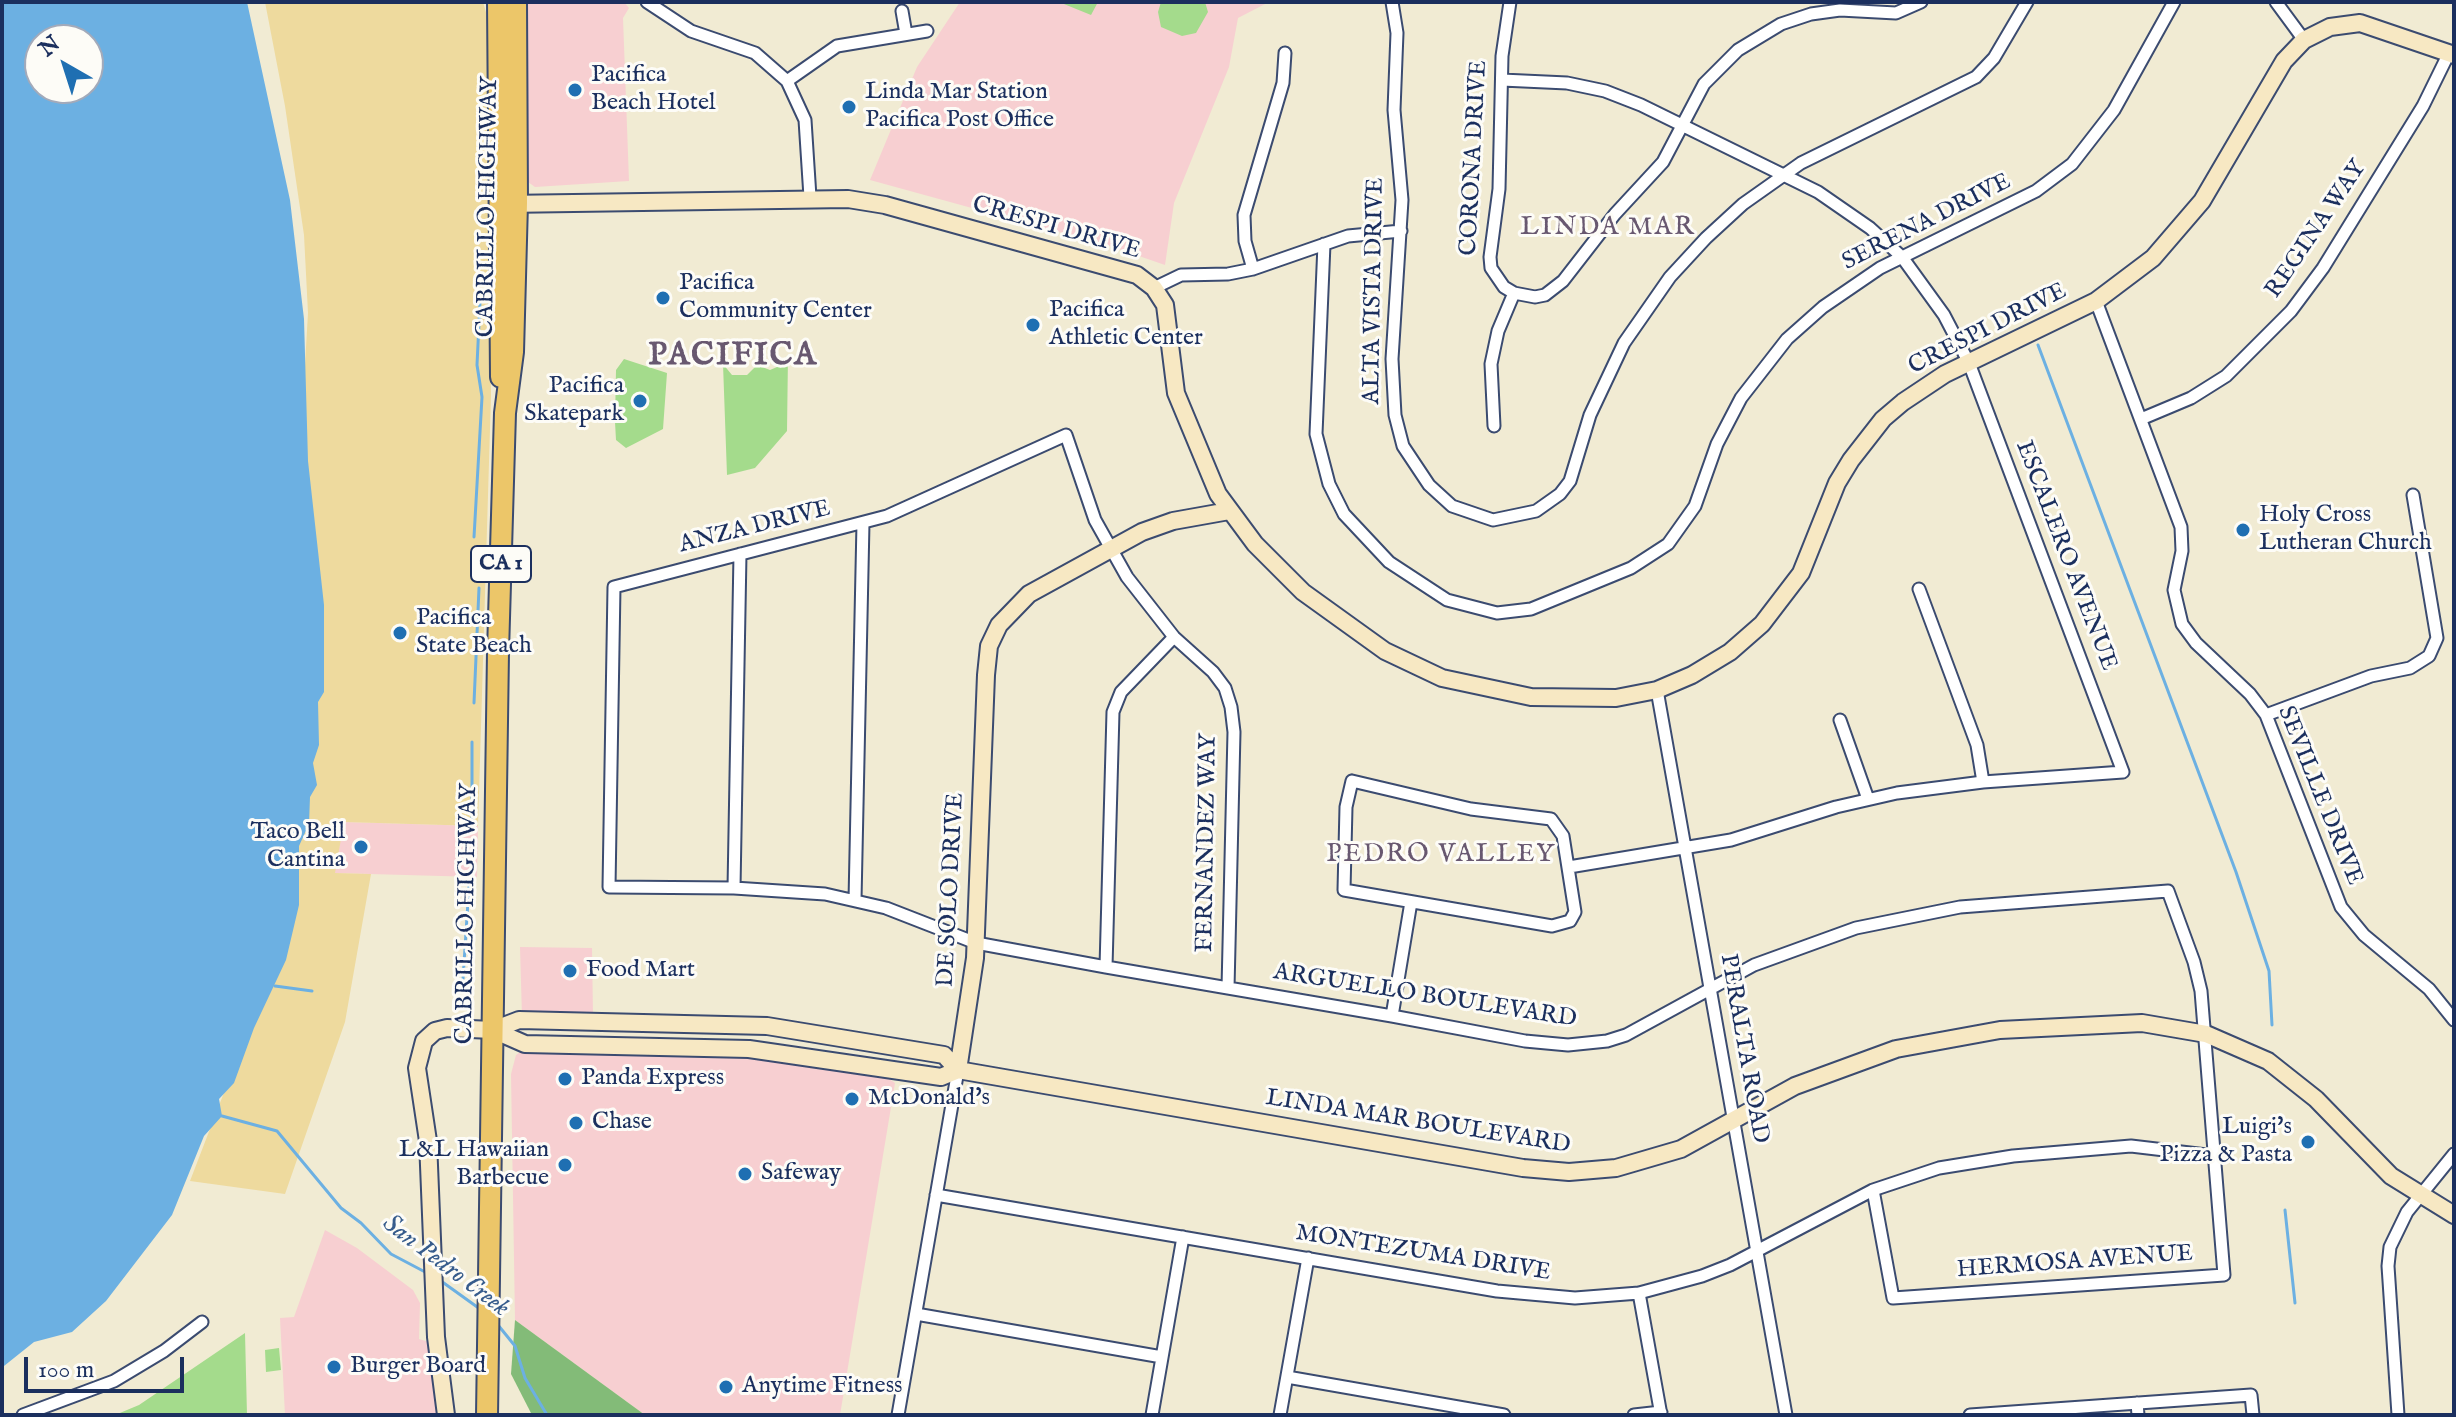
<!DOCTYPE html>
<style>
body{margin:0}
#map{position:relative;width:2456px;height:1417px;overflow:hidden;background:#f1ebd3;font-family:"IM FELL English",serif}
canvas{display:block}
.frame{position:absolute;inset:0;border:4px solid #1b2f5e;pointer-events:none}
.north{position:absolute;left:24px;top:24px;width:80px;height:80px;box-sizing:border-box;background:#fdfcf7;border:2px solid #a3aaba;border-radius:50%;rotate:321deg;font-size:22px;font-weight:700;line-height:32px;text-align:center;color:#1b2f5e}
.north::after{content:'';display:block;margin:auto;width:28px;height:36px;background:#1f6fb2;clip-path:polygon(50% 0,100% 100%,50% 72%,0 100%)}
.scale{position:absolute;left:24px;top:1357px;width:160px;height:36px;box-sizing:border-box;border:4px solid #1b2f5e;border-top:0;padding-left:10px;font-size:24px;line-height:28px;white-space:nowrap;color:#1b2f5e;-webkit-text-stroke:6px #fdfcf7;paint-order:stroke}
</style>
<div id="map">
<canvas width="2456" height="1417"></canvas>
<div class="frame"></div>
<div class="north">N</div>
<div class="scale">100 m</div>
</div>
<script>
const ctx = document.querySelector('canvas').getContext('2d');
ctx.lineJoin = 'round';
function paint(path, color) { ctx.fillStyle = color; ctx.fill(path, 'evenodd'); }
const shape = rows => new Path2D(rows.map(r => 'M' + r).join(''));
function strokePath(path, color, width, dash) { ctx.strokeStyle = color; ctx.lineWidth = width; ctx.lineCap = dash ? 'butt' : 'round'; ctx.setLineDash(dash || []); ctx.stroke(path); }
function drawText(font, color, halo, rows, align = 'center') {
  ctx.font = font + ' "IM FELL English",serif'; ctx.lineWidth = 6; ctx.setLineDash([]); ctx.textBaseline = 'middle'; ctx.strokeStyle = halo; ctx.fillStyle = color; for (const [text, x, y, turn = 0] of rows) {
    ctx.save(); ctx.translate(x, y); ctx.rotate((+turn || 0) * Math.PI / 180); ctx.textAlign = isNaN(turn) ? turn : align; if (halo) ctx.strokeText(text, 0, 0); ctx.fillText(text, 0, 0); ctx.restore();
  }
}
paint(shape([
 [526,2,624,2,629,8,623,18,629,181,535,187,528,182],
 [960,2,1269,2,1238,18,1229,67,1174,203,1165,265,1110,246,870,180,917,67],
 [344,822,478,826,477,877,334,873],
 [520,947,592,948,593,1016,522,1017],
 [526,1048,797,1057,876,1070,895,1083,840,1415,645,1415,515,1320,511,1074,516,1055],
 [325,1230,357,1248,413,1290,420,1303,419,1339,429,1342,442,1415,285,1415,280,1318,294,1317]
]), '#f7cfd1');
paint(shape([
 [1059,2,1098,2,1091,15],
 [1161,2,1205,2,1208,12,1196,33,1182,36,1161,27,1158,12],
 [788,355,787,431,755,468,727,475,723,364,732,375,747,375,757,365,770,370,777,367],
 [624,359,667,373,663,429,626,448,616,440,615,422,616,370],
 [245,1333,247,1415,115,1415,139,1405],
 [279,1348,281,1370,266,1372,265,1350]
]), '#a4db8c');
paint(shape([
 [515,1320,645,1415,532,1415,511,1374]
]), '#83bb78');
paint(shape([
 [265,2,483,2,487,16,491,396,478,826,344,822,335,873,371,874,345,1022,285,1194,190,1181,253,1017,304,382,308,313,304,235,285,106]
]), '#eeda9e');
paint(shape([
 [2,2,247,2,290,200,304,319,308,461,324,605,324,692,318,702,319,745,313,763,317,785,310,797,309,824,299,846,299,905,286,960,254,1028,234,1083,219,1099,222,1116,204,1136,172,1215,106,1301,72,1332,34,1342,4,1366],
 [40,40,88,40,88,88,40,88]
]), '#6cb0e2');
strokePath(shape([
 [2038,345,2236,872,2269,971,2272,1025],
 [474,537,482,397,477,365,480,302],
 [474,703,479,588],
 [472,820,472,742],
 [463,979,469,886],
 [275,986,312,991],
 [222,1116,277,1131,341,1208,361,1223,391,1254,427,1273],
 [2285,1210,2295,1303],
 [441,1281,480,1309],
 [498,1325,515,1346,525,1378,547,1415]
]), '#6cb0e2', 3);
const street = shape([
 [647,2,691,31,755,53,787,81,805,120,810,197],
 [1392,2,1397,33,1394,110,1402,200,1392,359,1395,415,1403,446,1429,485,1452,506,1493,520,1536,511,1560,494,1570,481,1590,415,1624,343,1670,277,1706,238,1743,204,1801,163,1976,77,1994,58,2027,2],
 [1510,2,1502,56,1499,189,1490,257,1491,268,1504,287,1514,293,1535,297,1545,295,1563,281,1615,214,1663,162,1704,84,1738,50,1781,24,1811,14,1840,10,1896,13,1921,2],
 [2276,2,2304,40],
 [902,11,906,34],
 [1502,80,1567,83,1605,91,1641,105,1818,192,1870,228,1902,257,1944,315,1969,363,2123,772,1983,782,1897,793,1836,807,1731,840,1569,867],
 [787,81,837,46,927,31],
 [1324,244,1316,434,1329,484,1344,514,1389,562,1447,600,1497,613,1531,609,1631,568,1668,544,1695,506,1717,444,1741,398,1787,339,1823,307,1880,268,2036,191,2072,164,2114,110,2174,2],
 [1253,269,1245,241,1244,215,1283,83,1285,53],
 [1154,288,1181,275,1228,274,1253,269,1348,236,1401,231],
 [2096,301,2181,527,2182,551,2174,590,2182,624,2196,643,2250,694,2266,715,2341,907,2364,935,2429,989,2454,1020],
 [2141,419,2191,398,2226,376,2291,311,2323,268,2423,106,2449,53],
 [1494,426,1491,364,1498,331,1514,293],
 [1919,589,1977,745,1983,782],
 [1657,690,1786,1415],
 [2266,715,2371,676,2410,668,2429,656,2437,638,2413,495],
 [1840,720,1868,799],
 [1352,781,1471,809,1551,819,1563,836,1575,912,1570,921,1552,926,1344,890,1346,807,1352,781],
 [734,888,740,554],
 [855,900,863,523],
 [1106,967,1113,712,1121,692,1174,637],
 [1228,988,1234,732,1231,707,1225,688,1213,672,1174,637,1127,577,1095,520,1066,435,887,516,614,587,609,887,734,888,825,894,886,908,976,943,1106,967,1228,988,1392,1016,1525,1041,1568,1045,1607,1041,1626,1035,1754,965,1856,928,1960,907,2168,891,2194,962,2201,991,2224,1275,1893,1298,1873,1190],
 [1392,1016,1411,902],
 [936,1195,1497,1291,1575,1298,1639,1293,1702,1276,1730,1265,1873,1190,1939,1168,2013,1156,2131,1146,2215,1156],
 [1639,1293,1661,1415],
 [916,1314,1162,1357],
 [1287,1377,1504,1415],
 [2137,1403,2138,1415],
 [23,1415,114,1381,164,1351,202,1322],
 [898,1415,958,1070],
 [1152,1415,1183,1237],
 [1280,1415,1308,1258],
 [1634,1415,1661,1412],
 [1970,1415,2251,1395,2253,1415],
 [2398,1415,2388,1266,2390,1247,2407,1212,2454,1154]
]);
const secondary = shape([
 [505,204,848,199,885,205,1137,275,1154,288,1165,305,1176,393,1218,494,1255,544,1303,592,1385,651,1442,678,1531,697,1616,698,1657,690,1692,675,1730,652,1762,624,1801,573,1837,483,1851,460,1883,419,1903,402,1945,374,2096,301,2153,258,2202,201,2284,61,2304,40,2330,27,2360,23,2454,55],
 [493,1030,519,1020,767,1026,944,1055,958,1070],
 [958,1070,975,958,986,675,989,646,999,625,1029,594,1142,532,1173,521,1229,511],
 [446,1415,436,1337,428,1141,417,1068,424,1041,435,1031,447,1028,493,1030,525,1044,749,1049,941,1077,958,1070,1523,1168,1569,1172,1616,1168,1681,1149,1795,1086,1896,1049,2000,1030,2142,1023,2206,1034,2268,1061,2316,1099,2391,1176,2454,1215]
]);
const highway = shape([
 [498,2,501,377],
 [487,1415,498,652,505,413,513,352,517,203,516,2]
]);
strokePath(street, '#3b4b70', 15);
strokePath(secondary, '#3b4b70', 20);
strokePath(highway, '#3b4b70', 24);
strokePath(street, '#fff', 11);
strokePath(secondary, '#f7e8c3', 16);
strokePath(highway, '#ecc669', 20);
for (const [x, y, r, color] of [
 [575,90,8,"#1f6fb2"],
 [849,107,8,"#1f6fb2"],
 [663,298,8,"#1f6fb2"],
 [1033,325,8,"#1f6fb2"],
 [640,401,8,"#1f6fb2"],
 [2243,530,8,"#1f6fb2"],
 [400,633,8,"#1f6fb2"],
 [361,847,8,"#1f6fb2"],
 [570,971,8,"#1f6fb2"],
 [565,1079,8,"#1f6fb2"],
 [852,1099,8,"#1f6fb2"],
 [576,1123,8,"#1f6fb2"],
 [2308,1142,8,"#1f6fb2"],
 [565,1165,8,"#1f6fb2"],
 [745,1174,8,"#1f6fb2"],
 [334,1367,8,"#1f6fb2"],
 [726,1387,8,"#1f6fb2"]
]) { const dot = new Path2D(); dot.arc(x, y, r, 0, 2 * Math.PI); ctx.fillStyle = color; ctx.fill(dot); strokePath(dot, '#fdfcf7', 3); }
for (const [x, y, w] of [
 [501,564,60]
]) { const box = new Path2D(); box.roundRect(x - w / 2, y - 18, w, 36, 6); ctx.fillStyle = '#fdfcf7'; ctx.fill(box); strokePath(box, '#1b2f5e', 2); }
drawText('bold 22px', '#1b2f5e', null, [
 ["CA 1",501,564]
]);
drawText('24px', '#1b2f5e', '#fdfcf7', [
 ["Pacifica",591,76],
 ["Beach Hotel",591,104],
 ["Linda Mar Station",865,93],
 ["Pacifica Post Office",865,121],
 ["Pacifica",679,284],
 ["Community Center",679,312],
 ["Pacifica",1049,311],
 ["Athletic Center",1049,339],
 ["Pacifica",624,387,"right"],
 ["Skatepark",624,415,"right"],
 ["Holy Cross",2259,516],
 ["Lutheran Church",2259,544],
 ["Pacifica",416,619],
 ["State Beach",416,647],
 ["Taco Bell",345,833,"right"],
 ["Cantina",345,861,"right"],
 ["Food Mart",586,971],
 ["Panda Express",581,1079],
 ["McDonald's",868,1099],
 ["Chase",592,1123],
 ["Luigi's",2292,1128,"right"],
 ["Pizza & Pasta",2292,1156,"right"],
 ["L&L Hawaiian",549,1151,"right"],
 ["Barbecue",549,1179,"right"],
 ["Safeway",761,1174],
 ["Burger Board",350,1367],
 ["Anytime Fitness",742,1387]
], 'left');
drawText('24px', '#1b2f5e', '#fdfcf7', [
 ["CORONA DRIVE",1475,158,-87],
 ["CABRILLO HIGHWAY",489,207,-89],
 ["SERENA DRIVE",1927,223,-27],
 ["CRESPI DRIVE",1056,229,16],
 ["REGINA WAY",2317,230,-56],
 ["ALTA VISTA DRIVE",1375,291,-89],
 ["CRESPI DRIVE",1988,330,-27],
 ["ANZA DRIVE",755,528,-14],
 ["ESCALERO AVENUE",2065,556,69],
 ["SEVILLE DRIVE",2319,796,68],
 ["FERNANDEZ WAY",1208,843,-89],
 ["DE SOLO DRIVE",952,890,-87],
 ["CABRILLO HIGHWAY",468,914,-89],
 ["ARGUELLO BOULEVARD",1425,997,9],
 ["PERALTA ROAD",1743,1049,80],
 ["LINDA MAR BOULEVARD",1418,1123,9],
 ["MONTEZUMA DRIVE",1423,1254,9],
 ["HERMOSA AVENUE",2075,1263,-4]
]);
ctx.letterSpacing = '2px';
drawText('26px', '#685870', '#fdfcf7', [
 ["LINDA MAR",1608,229],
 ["PEDRO VALLEY",1441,856]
]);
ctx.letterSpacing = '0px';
drawText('italic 26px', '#375c8c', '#fdfcf7', [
 ["San Pedro Creek",445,1267,37]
]);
ctx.letterSpacing = '2px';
drawText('bold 32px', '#685870', '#fdfcf7', [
 ["PACIFICA",733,357]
]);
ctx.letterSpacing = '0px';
</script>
